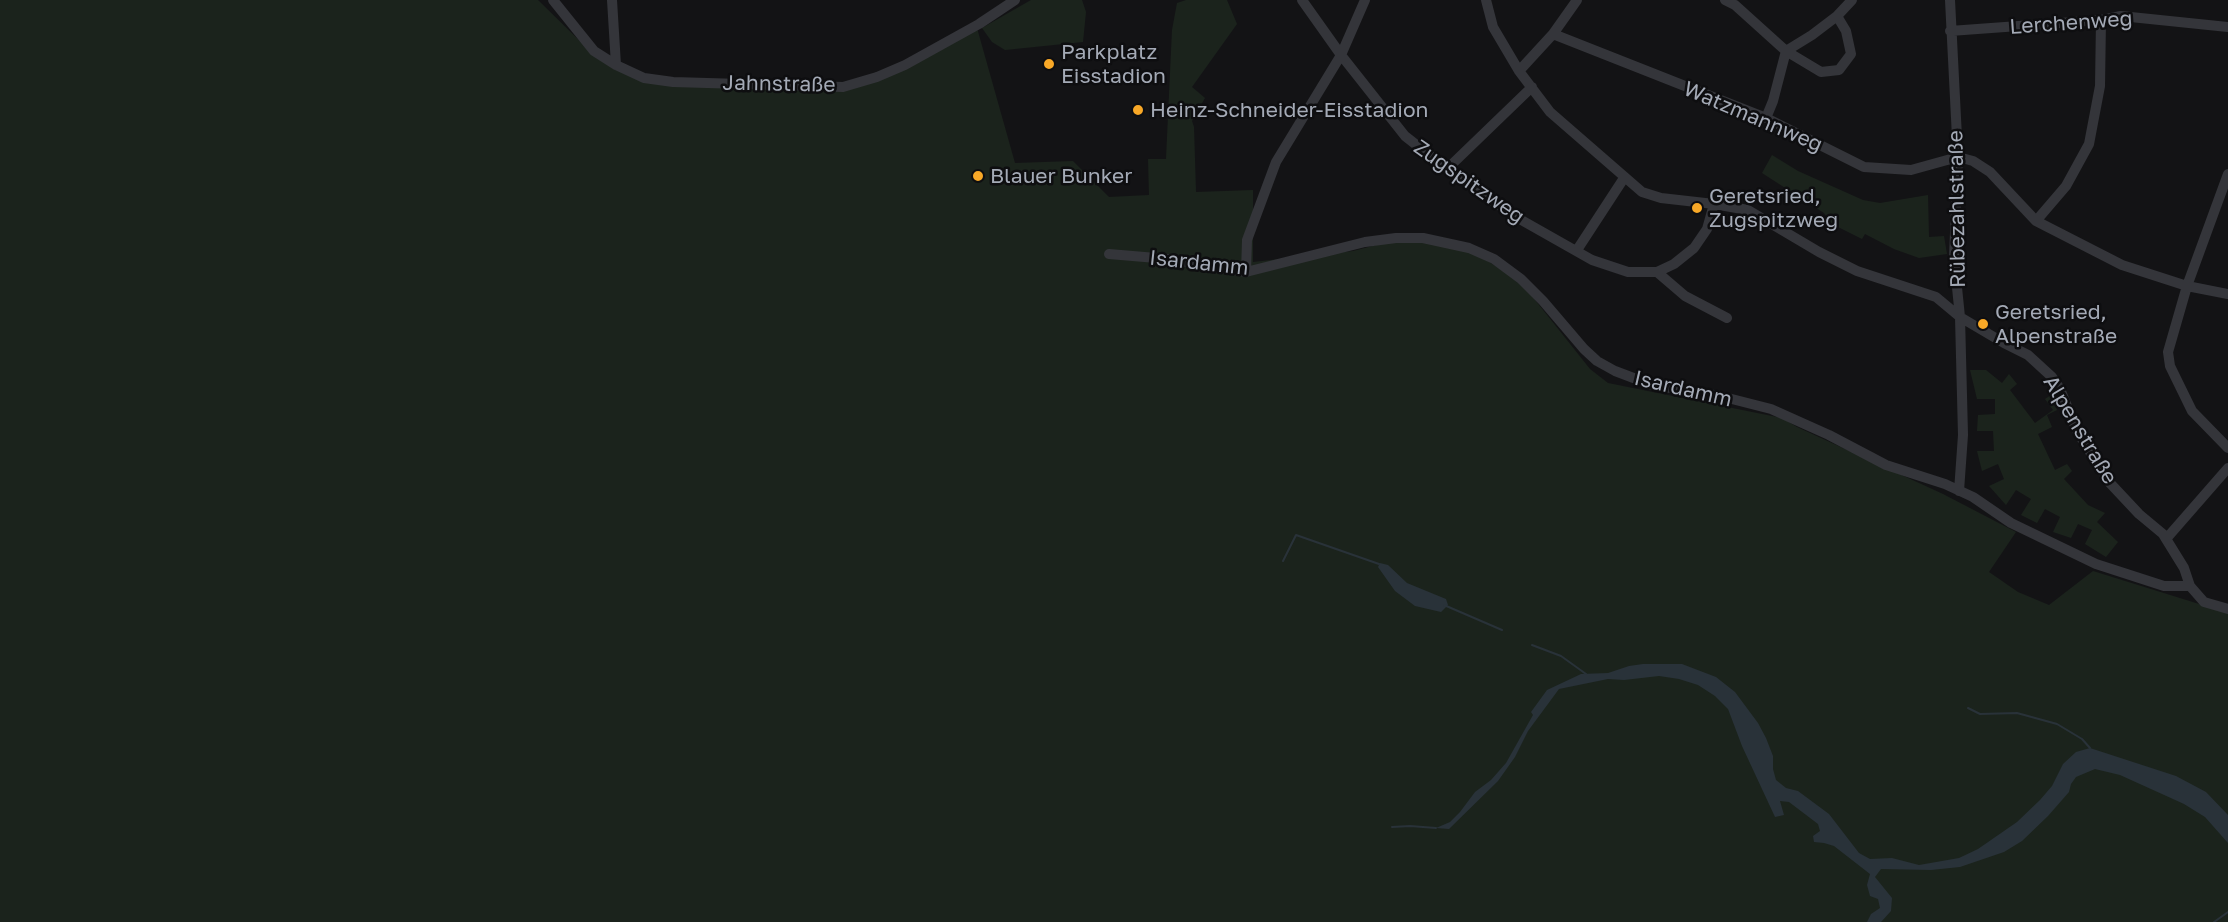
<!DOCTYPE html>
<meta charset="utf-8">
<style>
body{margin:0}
canvas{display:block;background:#131315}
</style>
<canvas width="2228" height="922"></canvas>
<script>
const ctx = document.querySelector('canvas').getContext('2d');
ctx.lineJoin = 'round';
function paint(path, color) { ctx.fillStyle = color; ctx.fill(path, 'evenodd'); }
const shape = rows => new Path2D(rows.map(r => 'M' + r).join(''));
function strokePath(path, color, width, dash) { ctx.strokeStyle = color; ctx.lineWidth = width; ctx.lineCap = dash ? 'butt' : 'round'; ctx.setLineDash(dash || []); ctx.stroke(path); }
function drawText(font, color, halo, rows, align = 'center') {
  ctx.font = font + ' "Golos Text",sans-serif'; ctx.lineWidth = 5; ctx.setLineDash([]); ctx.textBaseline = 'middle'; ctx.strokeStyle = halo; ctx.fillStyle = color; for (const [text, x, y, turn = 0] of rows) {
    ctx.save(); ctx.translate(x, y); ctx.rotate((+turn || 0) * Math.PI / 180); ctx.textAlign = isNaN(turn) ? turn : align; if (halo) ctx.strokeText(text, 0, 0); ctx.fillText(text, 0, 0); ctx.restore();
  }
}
paint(shape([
 [0,0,538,0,591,52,642,81,843,90,977,28,1015,163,1073,161,1109,197,1149,195,1148,159,1166,159,1172,30,1177,3,1186,0,1227,0,1237,24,1192,87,1205,98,1192,121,1194,127,1196,192,1253,190,1253,262,1353,251,1396,240,1423,241,1468,249,1520,281,1590,369,1608,383,1782,418,1797,427,1943,494,2016,532,1989,572,2018,592,2049,605,2093,571,2228,613,2228,922,0,922],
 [1031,0,1082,0,1086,12,1083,42,1005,50,992,42,982,28],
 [1772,155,1798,171,1863,200,1880,203,1928,195,1929,237,1944,236,1947,254,1919,258,1894,249,1865,234,1862,239,1832,224,1824,213,1762,173],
 [1970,370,1986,370,2002,383,2009,374,2017,384,2010,390,2035,423,2053,410,2045,399,2051,395,2057,410,2047,415,2052,427,2038,434,2055,470,2067,464,2072,471,2064,479,2088,505,2105,513,2097,522,2118,542,2106,557,2085,544,2092,530,2078,524,2071,538,2053,532,2060,517,2045,509,2037,523,2021,515,2031,499,2016,490,2006,505,1989,486,2004,479,1998,464,1982,471,1977,451,1994,451,1993,431,1977,431,1978,415,1995,414,1995,399,1977,399]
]), '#1b231c');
paint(shape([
 [1380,563,1388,565,1407,583,1446,599,1448,605,1441,612,1415,606,1395,591,1378,567],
 [1643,664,1682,664,1716,677,1735,692,1758,723,1766,738,1773,756,1773,769,1776,780,1786,788,1798,791,1829,814,1859,853,1870,859,1892,858,1919,865,1959,858,1978,849,2017,822,2040,800,2052,786,2063,764,2076,752,2090,748,2176,776,2206,792,2228,815,2228,843,2205,817,2184,804,2120,775,2095,769,2076,777,2071,784,2069,792,2048,816,2022,841,2004,852,1960,867,1931,870,1881,869,1875,877,1892,898,1891,911,1881,922,1867,922,1871,914,1880,908,1878,899,1870,896,1867,885,1870,874,1834,846,1824,843,1814,842,1813,836,1820,831,1818,824,1789,802,1780,801,1784,815,1775,817,1742,746,1728,709,1715,696,1698,685,1679,679,1659,676,1624,680,1608,679,1559,689,1528,731,1515,757,1498,781,1449,829,1436,828,1450,822,1460,812,1475,792,1491,780,1506,763,1533,715,1531,712,1547,690,1581,674,1608,673,1629,666]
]), '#293239');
strokePath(shape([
 [1283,561,1296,535,1379,564],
 [1444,605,1502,630],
 [1532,645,1561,656,1586,674],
 [1968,708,1980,714,2017,713,2057,724,2082,739,2090,748],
 [1392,827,1410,826,1436,828],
 [2214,922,2228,912]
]), '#293239', 2);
strokePath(shape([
 [553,0,594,51,616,65,644,78,673,82,843,87,877,77,905,65,979,24,1015,0],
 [612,0,616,65],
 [1302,0,1341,55,1405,136,1447,169,1516,217,1592,260,1628,272,1657,272,1674,264,1694,248,1707,229,1714,204],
 [1486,0,1493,27,1519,71,1550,112,1642,192,1661,198,1714,204,1748,210,1819,252,1857,271,1936,297,1960,317,2004,343,2028,355,2052,377,2060,389,2077,431,2109,482,2139,514,2163,534,2184,568,2190,586,2204,602,2228,609],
 [1725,0,1735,5,1786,51,1773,101,1766,118],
 [1950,0,1958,157,1954,258,1960,317,1963,435,1959,491],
 [1837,16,1846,31,1851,54,1839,70,1821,72,1786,51,1812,35,1837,16,1852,0],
 [1950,31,2101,20,2121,16,2228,27],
 [1553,34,1766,118,1864,167,1911,170,1958,157,1973,161,1990,172,2036,221,2122,265,2187,286,2228,294],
 [1519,71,1553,34,1577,0],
 [1447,169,1532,87],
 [2228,174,2187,286,2168,352,2170,366,2192,411,2228,448],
 [2036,221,2066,186,2089,144,2100,86,2101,20],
 [1577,250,1624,178],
 [1109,254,1168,259,1246,272,1365,242,1396,238,1423,238,1469,248,1494,259,1521,279,1543,301,1584,349,1597,361,1615,371,1652,385,1720,396,1771,409,1829,435,1886,465,1945,484,1973,497,2011,523,2096,564,2164,586,2190,586],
 [1246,272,1247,240,1276,162,1341,55,1365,0],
 [1657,272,1685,296,1727,318],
 [2166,539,2228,468]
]), '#34353a', 10);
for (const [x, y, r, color] of [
 [1049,64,6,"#f8a827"],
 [1138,110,6,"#f8a827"],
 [978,176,6,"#f8a827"],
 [1697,208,6,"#f8a827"],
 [1983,324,6,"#f8a827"]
]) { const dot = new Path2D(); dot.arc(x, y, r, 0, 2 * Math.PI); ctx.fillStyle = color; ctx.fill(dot); strokePath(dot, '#0e0e10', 2); }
drawText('21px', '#a4aab6', '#0e0e10', [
 ["Lerchenweg",2071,23,-4],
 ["Jahnstraße",779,84,1],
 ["Watzmannweg",1753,117,23],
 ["Zugspitzweg",1469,182,35],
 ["Rübezahlstraße",1957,209,-91],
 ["Isardamm",1199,263,6],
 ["Isardamm",1683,389,13],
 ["Alpenstraße",2080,430,59]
]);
drawText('21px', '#a4aab6', '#0e0e10', [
 ["Parkplatz",1061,52],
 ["Eisstadion",1061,76],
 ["Heinz-Schneider-Eisstadion",1150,110],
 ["Blauer Bunker",990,176],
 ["Geretsried,",1709,196],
 ["Zugspitzweg",1709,220],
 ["Geretsried,",1995,312],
 ["Alpenstraße",1995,336]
], 'left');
</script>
